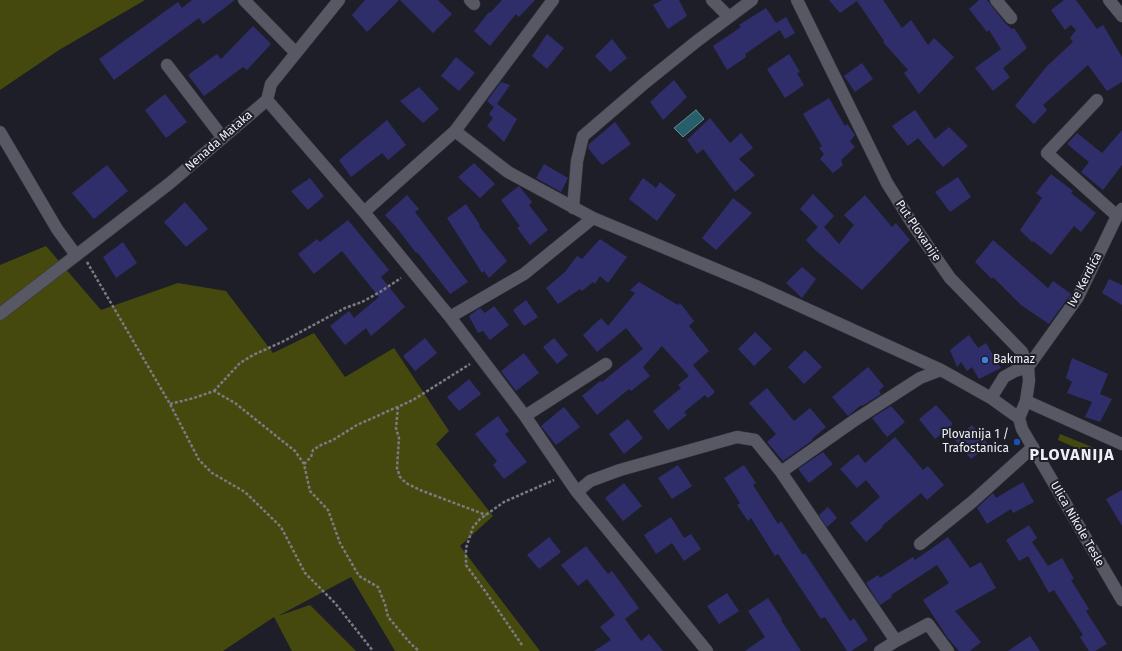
<!DOCTYPE html>
<meta charset="utf-8">
<style>
body{margin:0}
canvas{display:block;background:#1d1e27}
</style>
<canvas width="1122" height="651"></canvas>
<script>
const ctx = document.querySelector('canvas').getContext('2d');
ctx.lineJoin = 'round';
function paint(path, color) { ctx.fillStyle = color; ctx.fill(path, 'evenodd'); }
const shape = rows => new Path2D(rows.map(r => 'M' + r).join(''));
function strokePath(path, color, width, dash) { ctx.strokeStyle = color; ctx.lineWidth = width; ctx.lineCap = dash ? 'butt' : 'round'; ctx.setLineDash(dash || []); ctx.stroke(path); }
function drawText(font, color, halo, rows, align = 'center') {
  ctx.font = font + ' "Fira Sans",sans-serif'; ctx.lineWidth = 4; ctx.setLineDash([]); ctx.textBaseline = 'middle'; ctx.strokeStyle = halo; ctx.fillStyle = color; for (const [text, x, y, turn = 0] of rows) {
    ctx.save(); ctx.translate(x, y); ctx.rotate((+turn || 0) * Math.PI / 180); ctx.textAlign = isNaN(turn) ? turn : align; if (halo) ctx.strokeText(text, 0, 0); ctx.fillText(text, 0, 0); ctx.restore();
  }
}
paint(shape([
 [0,0,145,0,59,50,0,90],
 [46,246,101,310,178,283,226,291,273,353,314,333,345,377,394,348,449,431,436,444,493,516,460,546,540,651,395,651,351,577,278,616,310,605,356,651,292,651,274,617,223,651,0,651,0,265],
 [1060,434,1102,451,1099,458,1058,440]
]), '#46490e');
const water = shape([
 [696,110,704,119,683,137,674,128,696,110]
]);
paint(water, '#265f6a');
strokePath(water, '#628a94', 1);
paint(shape([
 [192,0,235,0,203,24,199,18,114,80,99,59,178,2,182,8],
 [365,0,399,0,367,32,352,15],
 [400,0,438,0,452,14,433,33],
 [502,0,535,0,519,17,516,14,490,46,474,31,489,12,490,13],
 [662,0,679,0,687,16,668,29,653,5],
 [829,0,883,0,902,28,911,20,928,45,934,38,954,57,919,94,904,73,908,70,883,42,884,41,857,1,840,13],
 [979,0,987,0,1005,23,1012,29,1014,28,1027,48,1003,68,1010,77,993,91,975,68,1001,49,989,30,987,32,969,9],
 [1064,0,1076,0,1097,29,1103,25,1122,57,1122,82,1107,91,1088,65,1043,105,1047,110,1034,124,1015,106,1047,66,1073,42,1070,38,1076,30,1071,25,1065,30,1051,10],
 [766,8,776,23,786,17,795,33,785,39,780,30,745,54,746,57,727,70,713,46,741,27,739,25],
 [253,26,271,44,247,70,243,67,204,96,188,75,217,54,221,59],
 [547,34,564,48,547,69,532,56],
 [612,39,627,58,610,72,595,56],
 [789,54,800,72,797,73,804,85,785,98,767,69],
 [456,57,475,73,459,91,441,76],
 [862,63,873,79,855,92,844,76],
 [674,80,687,97,663,120,650,102],
 [501,82,510,85,497,104,517,119,504,142,487,126,493,118,489,114,494,107,487,101],
 [419,87,439,109,423,123,400,101],
 [165,94,187,122,166,138,145,110],
 [829,98,845,126,847,124,855,135,850,141,855,147,841,160,843,165,833,173,820,159,824,154,819,148,822,146,803,114],
 [915,110,935,139,949,127,968,146,943,167,918,138,908,146,892,126],
 [710,118,730,143,741,133,753,148,739,159,755,175,735,192,703,149,697,154,687,140],
 [387,120,406,145,388,160,382,153,351,177,339,160],
 [615,122,631,144,602,165,588,148,589,144],
 [1122,130,1122,165,1103,190,1081,172,1089,162,1067,144,1077,133,1102,153],
 [474,163,495,184,480,198,458,177],
 [544,164,568,178,561,192,536,178],
 [107,165,128,191,94,219,72,193],
 [1051,174,1073,191,1071,193,1096,213,1081,232,1074,226,1051,255,1033,241,1032,242,1020,230,1042,198,1036,193],
 [958,177,971,197,950,212,935,192],
 [310,178,324,196,308,210,291,191],
 [643,178,656,188,660,182,676,195,657,221,629,199],
 [519,186,532,202,529,205,548,230,530,245,517,228,520,226,501,200],
 [813,194,834,216,824,227,839,244,854,225,844,215,865,195,892,227,896,223,910,240,862,290,814,249,806,240,818,227,800,209],
 [407,195,419,209,415,212,468,282,450,294,417,252,416,253,397,228,385,215],
 [733,198,752,213,716,250,702,238],
 [185,202,208,229,186,247,164,222],
 [466,204,480,225,479,226,507,261,489,278,484,271,482,273,447,218],
 [348,220,389,270,381,277,405,307,371,336,366,328,345,345,330,326,349,311,354,318,379,297,342,251,314,274,298,254,317,239,320,242],
 [600,239,627,257,608,283,600,276,595,284,593,282,582,291,580,289,558,304,546,288,565,272,577,256,582,259],
 [993,240,1048,288,1053,281,1071,294,1049,324,1021,305,993,277,992,279,975,262],
 [123,242,137,263,116,278,103,257],
 [802,267,816,279,802,298,786,283],
 [1109,279,1122,285,1122,305,1102,293],
 [639,282,678,305,680,303,694,321,689,326,709,351,693,365,715,392,708,398,705,395,684,412,687,415,668,430,653,411,681,388,678,385,689,376,662,346,643,367,650,376,631,391,629,389,597,415,582,396,600,381,602,382,643,349,626,328,597,352,583,335,601,318,608,326,635,293,630,290],
 [526,300,538,317,524,326,513,310],
 [494,306,509,325,490,340,483,331,478,333,469,316,480,308,485,313],
 [755,332,772,349,754,366,738,349],
 [969,335,978,348,986,343,1001,368,979,379,972,367,967,371,961,362,957,367,950,350],
 [425,338,437,353,415,371,403,356],
 [554,338,568,355,557,364,543,347],
 [805,350,822,367,804,384,788,367],
 [524,353,539,373,516,391,501,371],
 [1072,358,1108,374,1100,394,1112,399,1100,422,1085,417,1092,402,1067,393,1072,382,1066,378],
 [868,367,884,386,879,391,881,394,862,406,861,405,848,416,832,397],
 [469,379,481,394,459,411,447,397],
 [767,388,794,421,810,408,826,427,812,439,813,440,783,461,767,442,776,434,749,403],
 [936,405,953,424,935,439,919,419],
 [891,406,905,422,887,437,872,418],
 [564,407,580,427,556,445,541,426],
 [498,416,509,431,505,434,527,462,504,479,493,465,497,461,475,434],
 [628,419,643,438,624,454,609,434],
 [972,425,989,445,971,459,955,440],
 [895,437,923,470,928,466,944,485,927,500,921,493,882,526,883,527,866,542,850,523,880,497,866,480,857,488,840,469,858,454,865,463],
 [823,452,833,464,809,483,798,469],
 [678,465,692,486,672,499,658,478],
 [744,465,756,483,753,485,778,524,781,521,803,555,805,553,850,621,854,618,868,640,851,651,847,651,825,617,821,619,778,554,775,556,751,518,748,521,737,505,740,503,724,478],
 [1023,482,1034,502,1013,513,1011,509,987,524,977,508,993,493,996,498],
 [624,483,642,506,623,521,605,498],
 [1122,490,1122,526,1106,499],
 [828,507,837,518,827,527,819,515],
 [671,517,684,538,691,534,701,549,684,561,672,543,656,554,644,535],
 [1029,525,1037,538,1032,542,1048,566,1062,558,1074,579,1071,580,1089,609,1086,611,1107,644,1095,651,1089,651,1080,637,1083,635,1054,590,1049,593,1028,556,1019,561,1006,540],
 [549,537,561,552,539,569,527,555],
 [948,537,970,568,981,562,996,588,955,611,981,642,970,651,959,651,947,637,923,600,949,583,937,565,891,595,892,597,880,605,866,583,878,575,880,578,913,557,915,560],
 [586,546,608,574,612,571,639,608,625,619,641,641,649,634,663,651,594,651,611,640,600,627,615,615,587,579,578,586,561,565],
 [727,593,739,611,719,624,707,606],
 [768,598,782,619,781,620,801,651,745,651,765,637,748,611],
 [1030,636,1040,651,1008,651]
]), '#2f2e6a');
const minor = shape([
 [244,0,296,53],
 [470,0,474,4],
 [712,0,729,17],
 [797,0,887,183,912,223,950,278,1022,352,1028,367,1029,381,1026,401,1019,418,1022,429,1122,600],
 [996,0,1011,18],
 [1109,0,1122,16],
 [167,65,223,138],
 [267,100,364,212,450,317,525,416,577,492,707,651],
 [1097,100,1047,153,1117,216],
 [455,131,508,172,593,218,756,286,941,370,991,398,1019,418],
 [0,132,57,229,76,255],
 [573,208,577,161,583,136,646,82,697,41,752,0],
 [364,212,455,131,553,0],
 [0,314,170,183,267,100,271,84,339,0],
 [450,317,524,274,593,218],
 [991,398,1004,377,1015,371,1028,367,1078,297,1117,216,1122,209],
 [1026,401,1122,444],
 [525,416,606,364],
 [781,472,855,420,920,378,941,370],
 [577,492,590,481,620,470,737,437,755,440,781,472,896,641],
 [920,544,972,502,1033,447],
 [880,651,896,641,928,624,948,651]
]);
strokePath(minor, '#3a3b43', 13);
strokePath(shape([
 [87,262,170,404,199,460,212,473,245,492,281,527,305,573,335,603,373,651],
 [214,391,240,363,253,355,282,342,345,308,362,302,380,292,401,278],
 [170,404,194,398,214,391,235,403,295,451,304,464,310,491,328,510,340,543,359,576,378,587,385,604,388,617,411,644,419,651],
 [398,407,396,428,399,438,397,468,400,477,406,483,420,490,486,515],
 [304,464,311,457,313,450,321,445,333,440,357,425,413,400,470,364],
 [522,645,485,591,466,565,466,548,473,527,480,519,504,502,554,480]
]), '#7a7b83', 2.5, [3, 2]);
strokePath(minor, '#575863', 12);
for (const [x, y, r, color] of [
 [985,360,4,"#3f7fe0"],
 [1017,442,4,"#1a4fb4"]
]) { const dot = new Path2D(); dot.arc(x, y, r, 0, 2 * Math.PI); ctx.fillStyle = color; ctx.fill(dot); strokePath(dot, '#1d1e27', 1.5); }
drawText('12px', '#eeeff6', '#1d1e27', [
 ["Nenada Mataka",219,141,-41],
 ["Put Plovanije",918,231,56],
 ["Ive Kerdića",1085,280,-62],
 ["Ulica Nikole Tesle",1077,524,60]
]);
drawText('12px', '#eeeff6', '#1d1e27', [
 ["Bakmaz",993,360],
 ["Plovanija 1 /",1009,435,"right"],
 ["Trafostanica",1009,449,"right"]
], 'left');
ctx.letterSpacing = '1px';
drawText('bold 16px', '#eeeff6', '#1d1e27', [
 ["PLOVANIJA",1072,456]
]);
ctx.letterSpacing = '0px';
</script>
